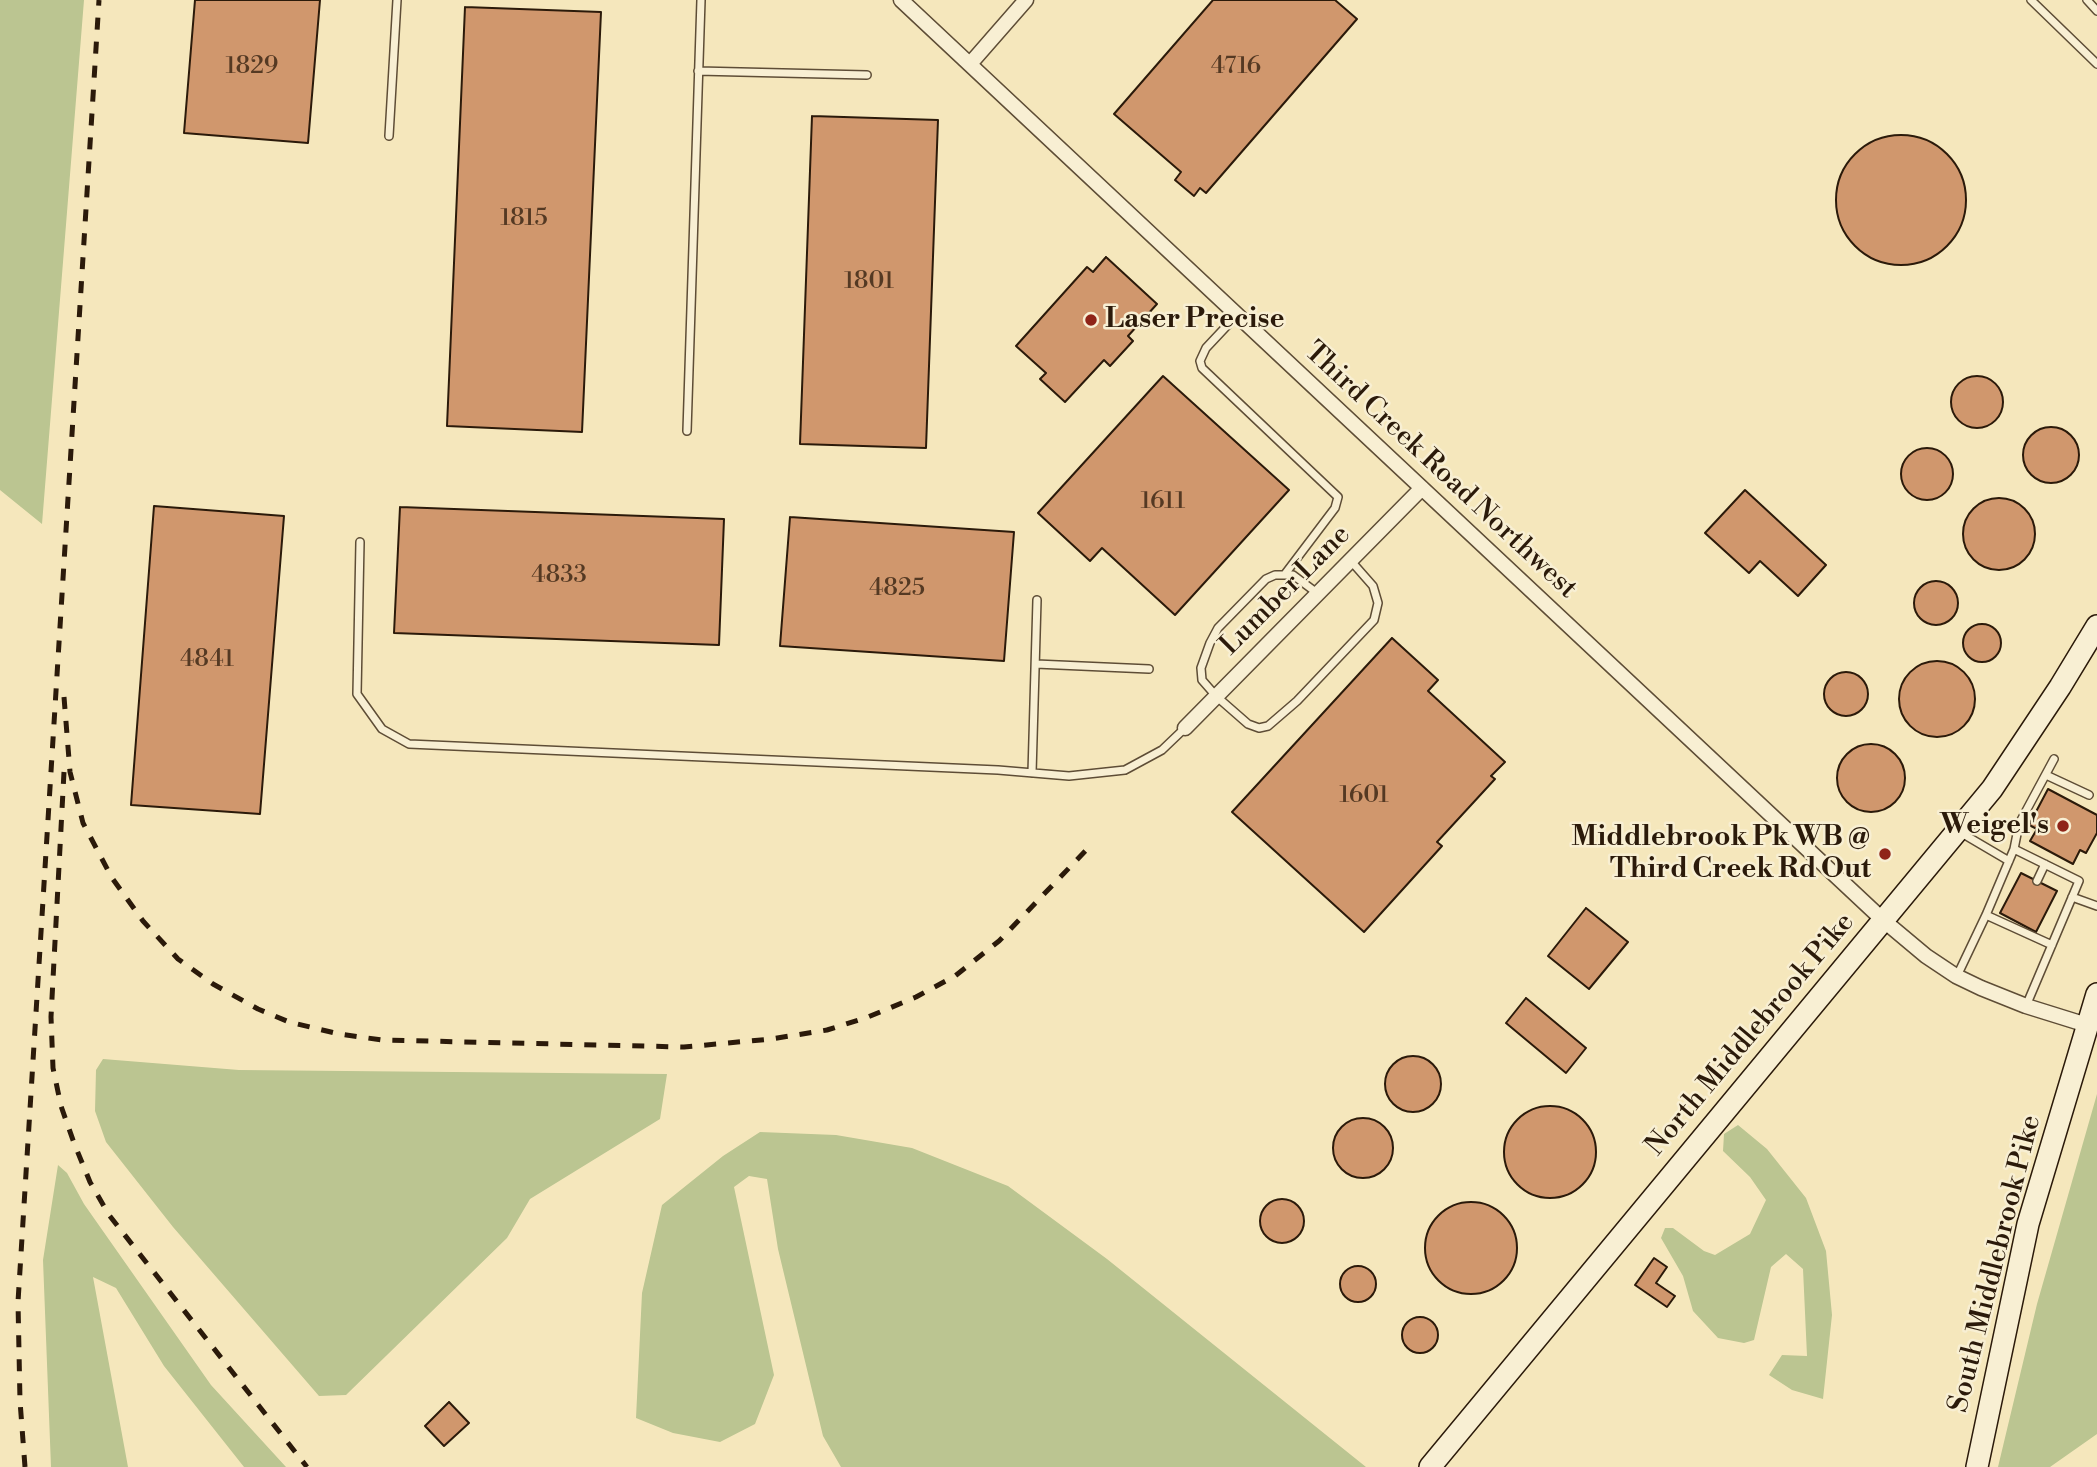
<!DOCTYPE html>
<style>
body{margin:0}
canvas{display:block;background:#f5e7bc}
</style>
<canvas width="2097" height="1467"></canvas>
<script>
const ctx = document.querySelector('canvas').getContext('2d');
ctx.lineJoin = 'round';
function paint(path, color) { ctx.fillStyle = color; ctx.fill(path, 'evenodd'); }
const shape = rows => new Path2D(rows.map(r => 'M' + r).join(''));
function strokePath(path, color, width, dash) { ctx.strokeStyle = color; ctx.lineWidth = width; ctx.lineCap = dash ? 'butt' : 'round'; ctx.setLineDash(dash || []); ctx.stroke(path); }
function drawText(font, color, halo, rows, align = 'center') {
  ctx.font = font + ' "Libre Bodoni",serif'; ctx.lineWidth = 5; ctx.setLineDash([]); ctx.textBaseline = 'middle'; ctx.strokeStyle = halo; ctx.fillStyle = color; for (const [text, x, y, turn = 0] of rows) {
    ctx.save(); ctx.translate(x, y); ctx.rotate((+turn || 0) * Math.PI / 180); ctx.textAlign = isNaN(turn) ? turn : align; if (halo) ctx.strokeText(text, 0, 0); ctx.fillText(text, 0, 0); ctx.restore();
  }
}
paint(shape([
 [0,0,84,0,42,524,0,490],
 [103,1059,239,1070,667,1074,660,1119,530,1199,507,1238,346,1395,319,1396,173,1227,106,1142,95,1111,96,1070],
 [2097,1094,2097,1434,2050,1467,1998,1467,2037,1304],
 [1738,1125,1767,1149,1806,1198,1826,1251,1832,1315,1823,1399,1792,1390,1769,1375,1782,1355,1807,1356,1803,1269,1786,1254,1771,1267,1754,1340,1744,1343,1718,1338,1693,1311,1683,1276,1661,1238,1665,1228,1673,1228,1704,1251,1715,1255,1750,1234,1766,1200,1750,1177,1723,1151,1724,1134],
 [760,1132,836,1135,912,1148,1008,1186,1107,1259,1366,1467,841,1467,823,1436,778,1249,767,1179,749,1176,734,1187,774,1375,755,1424,720,1442,673,1433,636,1418,642,1293,662,1205,723,1156],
 [58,1165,67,1173,84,1204,211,1385,286,1467,244,1467,164,1366,116,1288,93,1277,128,1467,51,1467,43,1260]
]), '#bbc591');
const building = shape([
 [195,0,320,0,308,143,184,133,195,0],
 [1213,0,1335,0,1357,19,1206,193,1200,188,1194,196,1175,180,1181,172,1114,114,1213,0],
 [465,7,601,12,582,432,447,426,465,7],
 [812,116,938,120,926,448,800,444,812,116],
 '1836 200a65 65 0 1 1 130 0a65 65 0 1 1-130 0Z',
 [1106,257,1157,304,1128,336,1133,341,1110,366,1104,360,1065,402,1040,379,1046,373,1016,346,1087,267,1093,272,1106,257],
 [1163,376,1289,490,1175,615,1102,548,1090,561,1038,513,1163,376],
 '1951 402a26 26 0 1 1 52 0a26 26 0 1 1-52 0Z',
 '2023 455a28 28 0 1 1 56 0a28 28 0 1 1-56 0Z',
 '1901 474a26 26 0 1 1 52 0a26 26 0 1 1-52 0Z',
 [1745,490,1826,565,1798,596,1760,561,1749,573,1705,533,1745,490],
 '1963 534a36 36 0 1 1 72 0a36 36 0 1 1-72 0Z',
 [154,506,284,516,260,814,131,805,154,506],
 [400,507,724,519,719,645,394,633,400,507],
 [790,517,1014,532,1004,661,780,646,790,517],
 '1914 603a22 22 0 1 1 44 0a22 22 0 1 1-44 0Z',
 '1963 643a19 19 0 1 1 38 0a19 19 0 1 1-38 0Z',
 [1392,638,1438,680,1428,691,1505,762,1491,776,1495,779,1437,842,1442,846,1364,932,1232,812,1392,638],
 '1899 699a38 38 0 1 1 76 0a38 38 0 1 1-76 0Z',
 '1824 694a22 22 0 1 1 44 0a22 22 0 1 1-44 0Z',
 '1837 778a34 34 0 1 1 68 0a34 34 0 1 1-68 0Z',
 [2048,789,2097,815,2097,833,2086,853,2080,850,2073,864,2030,841,2037,829,2029,825,2048,789],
 [2021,873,2057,891,2036,932,2000,913,2021,873],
 [1586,908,1628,942,1589,989,1548,956,1586,908],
 [1526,998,1586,1048,1566,1073,1506,1023,1526,998],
 '1385 1084a28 28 0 1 1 56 0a28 28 0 1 1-56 0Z',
 '1504 1152a46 46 0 1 1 92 0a46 46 0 1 1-92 0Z',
 '1333 1148a30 30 0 1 1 60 0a30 30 0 1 1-60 0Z',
 '1260 1221a22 22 0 1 1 44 0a22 22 0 1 1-44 0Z',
 '1425 1248a46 46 0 1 1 92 0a46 46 0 1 1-92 0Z',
 [1654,1258,1667,1267,1656,1283,1675,1296,1667,1307,1635,1285,1654,1258],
 '1340 1284a18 18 0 1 1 36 0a18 18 0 1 1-36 0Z',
 '1402 1335a18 18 0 1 1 36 0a18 18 0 1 1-36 0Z',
 [449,1402,469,1423,444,1446,425,1426,449,1402]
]);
paint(building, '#d0976d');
strokePath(building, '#2b1a0a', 2);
const service = shape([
 [2031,0,2097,64],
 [2087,0,2097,11],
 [698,71,867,75],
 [389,136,397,0],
 [1237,315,1206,348,1200,361,1202,368,1338,497,1335,508,1285,574],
 [687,431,701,0],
 [360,542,357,694,382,729,409,744,998,770,1069,776,1125,770,1162,750,1185,728],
 [1317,593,1293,575,1275,575,1266,579,1218,628,1210,643,1201,668,1202,680,1216,696,1248,724,1259,728,1268,726,1297,701,1374,620,1378,603,1373,586,1351,561],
 [1036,664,1149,669],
 [1032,773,1037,600],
 [2046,775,2089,795],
 [1958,831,2009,861],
 [2014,849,2019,824,2054,759],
 [2037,881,2045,864],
 [2072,897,2097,906],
 [1986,915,2052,945],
 [1957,976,1986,915,2014,849,2079,881,2026,1006]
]);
const minor = shape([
 [901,0,1883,920,1926,956,1956,976,1981,988,2026,1006,2087,1025],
 [970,64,1026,0],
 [1185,728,1422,488]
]);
const secondary = shape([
 [1430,1467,1992,789,2060,687,2097,626],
 [1977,1467,2028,1224,2097,994]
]);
strokePath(service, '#5e4d36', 10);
strokePath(minor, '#5e4d36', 17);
strokePath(secondary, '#2b1a0a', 24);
strokePath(service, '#f8efd3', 7);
strokePath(minor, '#f8efd3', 14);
strokePath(secondary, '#f8efd3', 21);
strokePath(shape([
 [64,697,70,772,83,823,112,878,143,921,178,959,213,984,258,1009,289,1022,339,1034,382,1040,684,1047,771,1039,827,1030,868,1017,916,997,955,976,999,941,1093,843],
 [64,772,51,1017,53,1068,61,1106,74,1143,90,1182,109,1215,307,1467],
 [25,1467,20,1401,18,1302,99,0]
]), '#2b1a0a', 5, [12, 12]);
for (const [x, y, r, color] of [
 [1091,320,7,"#8f2418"],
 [2063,826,7,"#8f2418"],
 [1885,854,7,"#8f2418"]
]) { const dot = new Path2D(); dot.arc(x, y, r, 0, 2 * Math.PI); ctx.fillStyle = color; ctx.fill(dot); strokePath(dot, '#f8efd3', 2.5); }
drawText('24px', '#543923', null, [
 ["1829",252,67],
 ["4716",1236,67],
 ["1815",524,219],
 ["1801",869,282],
 ["1611",1163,502],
 ["4833",559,576],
 ["4825",897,589],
 ["4841",207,660],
 ["1601",1364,796]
]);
drawText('bold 28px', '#2b1a0a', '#f8efd3', [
 ["Laser Precise",1105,320,"left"],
 ["Weigel's",2049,826],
 ["Middlebrook Pk WB @",1871,838],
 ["Third Creek Rd Out",1871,870]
], 'right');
drawText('28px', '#2b1a0a', '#f8efd3', [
 ["Third Creek Road Northwest",1440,471,43],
 ["Lumber Lane",1286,591,-45],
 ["North Middlebrook Pike",1751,1035,-50],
 ["South Middlebrook Pike",1996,1264,-76]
]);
</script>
